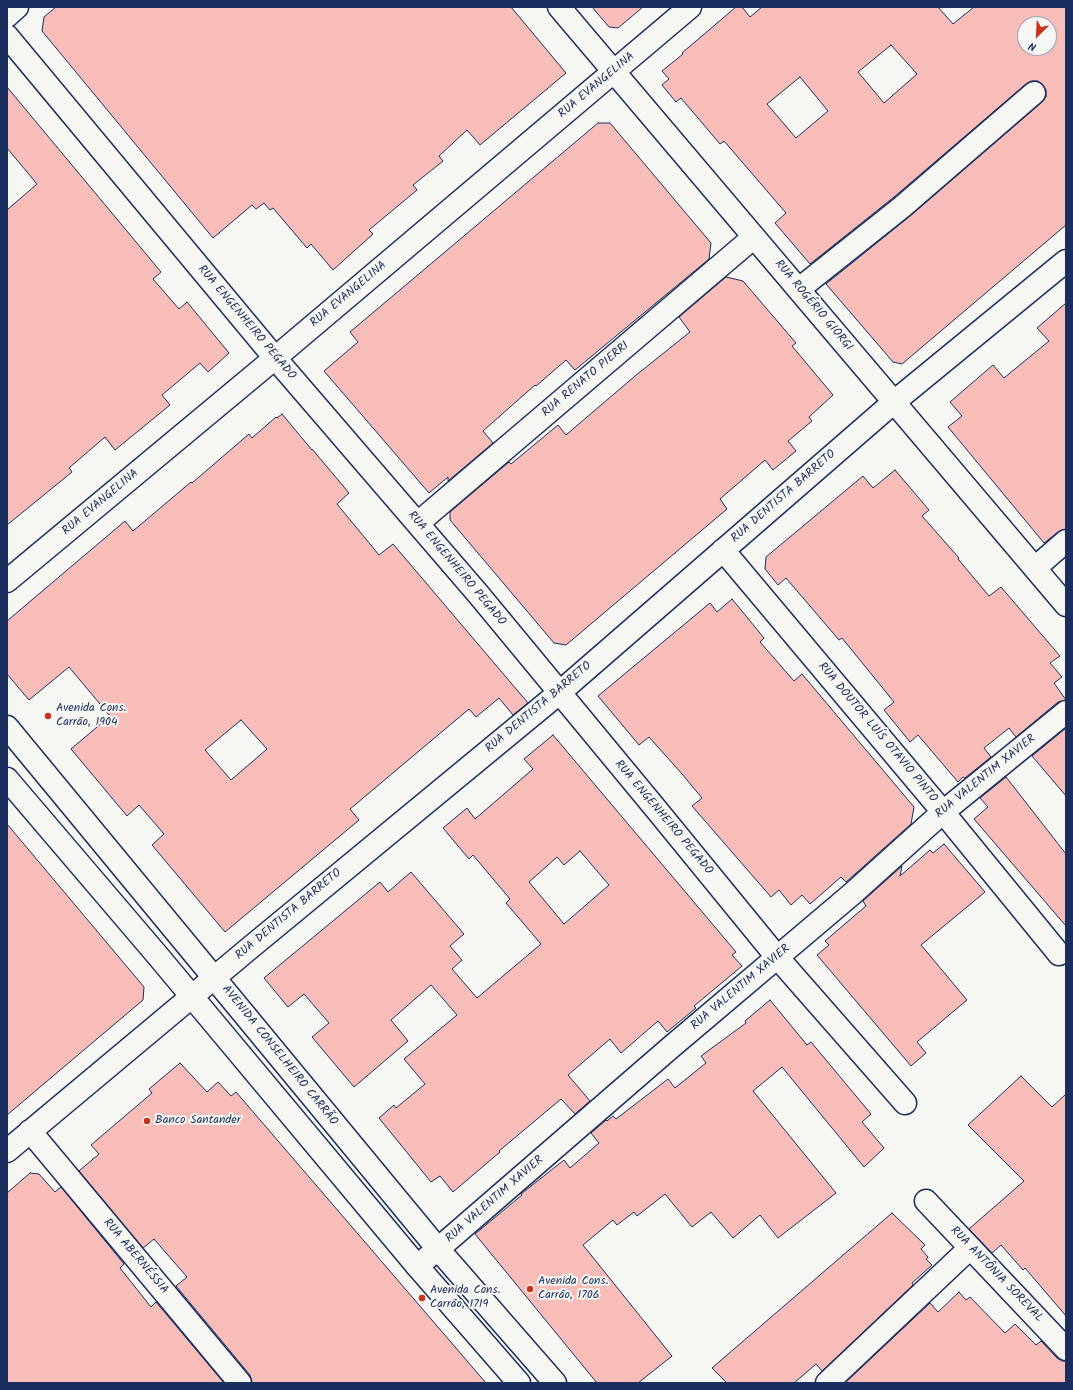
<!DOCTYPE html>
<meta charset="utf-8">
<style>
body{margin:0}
#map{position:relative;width:1073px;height:1390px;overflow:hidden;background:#f6f6f2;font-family:Kalam,sans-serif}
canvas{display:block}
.frame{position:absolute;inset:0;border:8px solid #1b2f5e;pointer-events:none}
.north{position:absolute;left:1017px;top:16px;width:40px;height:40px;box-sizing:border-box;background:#f6f6f2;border:1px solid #9ea6b7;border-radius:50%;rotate:204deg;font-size:11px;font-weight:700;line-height:16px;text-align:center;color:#1b2f5e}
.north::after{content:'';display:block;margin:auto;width:14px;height:18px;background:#c8321e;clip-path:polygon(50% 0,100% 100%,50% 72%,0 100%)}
</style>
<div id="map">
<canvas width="1073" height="1390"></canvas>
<div class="frame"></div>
<div class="north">N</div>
</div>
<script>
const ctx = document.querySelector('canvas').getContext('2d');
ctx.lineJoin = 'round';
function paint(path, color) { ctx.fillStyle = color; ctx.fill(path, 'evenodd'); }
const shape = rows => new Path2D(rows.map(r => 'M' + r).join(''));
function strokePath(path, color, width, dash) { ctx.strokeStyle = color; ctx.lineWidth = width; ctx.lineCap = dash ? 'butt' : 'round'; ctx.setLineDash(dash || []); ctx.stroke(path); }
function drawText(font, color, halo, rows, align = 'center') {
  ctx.font = font + ' Kalam,sans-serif'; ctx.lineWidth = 4; ctx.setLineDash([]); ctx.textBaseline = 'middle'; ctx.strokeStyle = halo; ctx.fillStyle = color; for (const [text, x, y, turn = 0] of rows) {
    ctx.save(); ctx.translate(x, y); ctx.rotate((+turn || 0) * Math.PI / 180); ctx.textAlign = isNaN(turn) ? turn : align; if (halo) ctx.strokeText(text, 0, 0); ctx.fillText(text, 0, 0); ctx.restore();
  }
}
const building = shape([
 [56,7,511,7,566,73,480,145,467,130,439,156,443,161,413,185,417,190,369,230,373,234,333,270,311,244,307,248,273,208,270,210,264,203,256,209,252,205,213,238,42,31,44,17,56,7],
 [592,7,643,7,618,28,609,27,592,7],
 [736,7,742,7,750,17,762,7,938,7,953,24,974,7,1066,7,1066,225,902,364,893,362,826,284,910,216,1042,102,1046,97,1046,90,1043,85,1038,81,1031,81,1026,84,894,197,810,264,775,223,786,213,724,141,720,144,681,98,676,102,662,85,669,79,662,71,683,54,682,53,736,7],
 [1025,24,1049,24,1049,48,1025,48,1025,24],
 [891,45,917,74,884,103,858,72,891,45],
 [800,77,828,111,796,138,767,104,800,77],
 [7,87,161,272,153,279,179,309,187,302,229,353,208,372,200,363,162,395,170,405,115,450,105,437,69,468,72,472,7,525,7,210,37,184,7,148,7,87],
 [598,123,610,123,711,243,709,259,575,370,566,360,536,386,535,385,483,431,493,443,448,481,448,477,429,493,324,371,358,342,350,332,598,123],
 [726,277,743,281,796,343,792,346,833,395,809,417,812,421,788,441,796,451,773,470,765,460,720,499,727,509,566,645,554,643,450,520,450,512,509,462,511,464,558,425,566,435,635,376,690,332,679,317,726,277],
 [1066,303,1066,529,1058,532,1044,543,948,427,962,416,950,402,993,365,1004,378,1049,341,1037,328,1066,303],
 [282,414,312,450,312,449,349,493,337,504,379,555,393,544,528,703,513,715,499,698,476,717,469,709,350,809,359,820,225,932,152,845,164,834,139,805,127,816,71,749,110,716,69,667,29,700,7,674,7,621,125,521,133,531,191,482,192,483,249,434,252,438,276,417,277,418,282,414],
 [241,720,267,749,231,780,205,750,241,720],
 [895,470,929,510,922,516,959,558,958,559,989,596,1001,587,1060,656,1050,663,1062,677,1054,683,1066,700,1058,702,1016,737,1009,728,984,748,991,757,965,778,963,777,958,782,918,735,910,742,884,710,894,702,842,638,839,640,786,578,778,585,765,569,766,557,863,476,873,488,895,470],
 [732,599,764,638,760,642,794,681,802,674,914,807,911,824,846,882,841,877,810,904,802,895,791,905,779,890,771,897,692,806,702,798,682,774,649,737,639,745,598,696,710,603,717,612,732,599],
 [1066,728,1066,796,1032,756,1066,728],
 [553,735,736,952,732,955,742,966,694,1006,696,1008,667,1032,658,1021,621,1053,610,1039,568,1075,590,1101,575,1114,561,1099,499,1151,500,1152,453,1192,440,1176,431,1182,379,1118,394,1105,396,1108,425,1084,404,1059,457,1015,431,985,391,1020,408,1041,354,1087,312,1037,329,1023,304,994,288,1007,264,978,380,882,388,892,411,872,464,934,450,946,462,960,452,969,477,998,541,944,506,903,510,899,473,855,469,859,443,828,467,808,475,819,533,769,524,759,553,735],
 [580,851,609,885,564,924,529,882,557,857,564,865,580,851],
 [1006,777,1066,854,1066,926,974,819,988,807,980,798,1006,777],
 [7,824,144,987,143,1000,7,1115,7,824],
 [944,844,985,892,921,945,967,1000,917,1042,926,1053,911,1066,817,955,829,945,825,941,866,906,863,901,902,866,900,876,930,850,933,853,944,844],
 [770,1000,807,1045,811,1042,871,1114,862,1122,884,1148,864,1167,782,1067,753,1091,836,1193,778,1238,760,1215,733,1238,711,1212,692,1227,665,1194,637,1216,634,1212,617,1225,613,1220,583,1245,672,1356,638,1383,597,1383,475,1234,522,1195,521,1194,564,1160,570,1168,599,1143,591,1133,606,1120,607,1121,613,1116,616,1119,668,1079,675,1088,706,1063,701,1056,746,1023,745,1021,770,1000],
 [180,1063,207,1092,218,1082,231,1096,236,1092,486,1383,252,1383,250,1375,176,1286,187,1277,154,1239,143,1248,79,1171,99,1154,91,1145,152,1093,149,1089,180,1063],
 [1021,1076,1052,1107,1066,1094,1066,1316,1025,1268,1023,1270,1001,1245,992,1253,969,1229,1024,1181,968,1125,1021,1076],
 [30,1173,39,1174,55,1192,61,1187,124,1264,120,1268,151,1307,156,1302,224,1383,7,1383,7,1193,30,1173],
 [892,1213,925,1245,921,1249,928,1257,926,1259,932,1265,912,1283,913,1285,822,1371,816,1364,794,1383,727,1383,712,1368,892,1213],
 [959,1292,966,1300,970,1297,1005,1333,1015,1324,1036,1345,1041,1341,1057,1358,1062,1361,1066,1361,1066,1383,845,1383,930,1303,938,1312,959,1292]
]);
paint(building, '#f8bcb9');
strokePath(building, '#1b2f5e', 1);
const minor = shape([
 [559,7,1066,605],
 [7,36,275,358,479,595,656,809,777,957,905,1103],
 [799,289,902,207,1034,93],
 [418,523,754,237],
 [723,550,943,812,1059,954],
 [1035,568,1066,541],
 [7,581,275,358,690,7],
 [30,1131,240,1383],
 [7,1151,251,947,559,693,894,402,1066,261],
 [926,1201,1066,1349],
 [417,1266,438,1249,670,1048,852,894,943,812,1066,712],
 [827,1383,970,1248]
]);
const tertiary = shape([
 [7,16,17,7]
]);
const secondary = shape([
 [7,727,438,1249,555,1383],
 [7,779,158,956,417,1266,519,1383]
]);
strokePath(minor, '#1b2f5e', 25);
strokePath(tertiary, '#1b2f5e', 25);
strokePath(secondary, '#1b2f5e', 25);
strokePath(minor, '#f6f6f2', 22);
strokePath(tertiary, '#f6f6f2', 22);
strokePath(secondary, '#f6f6f2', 22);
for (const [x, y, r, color] of [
 [48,716,4,"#c8321e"],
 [147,1121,4,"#c8321e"],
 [530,1289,4,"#c8321e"],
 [422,1298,4,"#c8321e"]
]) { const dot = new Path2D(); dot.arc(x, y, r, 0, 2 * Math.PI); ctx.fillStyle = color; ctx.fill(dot); strokePath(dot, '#f6f6f2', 1.5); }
drawText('12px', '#1b2f5e', '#f6f6f2', [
 ["RUA EVANGELINA",597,86,-40],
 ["RUA EVANGELINA",349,295,-40],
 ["RUA ROGÉRIO GIORGI",813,306,50],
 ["RUA ENGENHEIRO PEGADO",246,323,50],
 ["RUA RENATO PIERRI",586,380,-40],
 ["RUA DENTISTA BARRETO",784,497,-41],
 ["RUA EVANGELINA",101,503,-40],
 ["RUA ENGENHEIRO PEGADO",456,569,50],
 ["RUA DENTISTA BARRETO",539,708,-40],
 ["RUA DOUTOR LUÍS OTAVIO PINTO",877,733,50],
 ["RUA VALENTIM XAVIER",986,777,-39],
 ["RUA ENGENHEIRO PEGADO",663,818,50],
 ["RUA DENTISTA BARRETO",289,915,-40],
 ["RUA VALENTIM XAVIER",741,988,-40],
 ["AVENIDA CONSELHEIRO CARRÃO",279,1056,51],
 ["RUA VALENTIM XAVIER",495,1200,-41],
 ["RUA ABERNÉSSIA",135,1257,50],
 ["RUA ANTÔNIA SOREVAL",996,1275,46]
]);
drawText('12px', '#1b2f5e', '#f6f6f2', [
 ["Avenida Cons.",56,709],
 ["Carrão, 1904",56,723],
 ["Banco Santander",155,1121],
 ["Avenida Cons.",538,1282],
 ["Carrão, 1706",538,1296],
 ["Avenida Cons.",430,1291],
 ["Carrão, 1719",430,1305]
], 'left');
</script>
